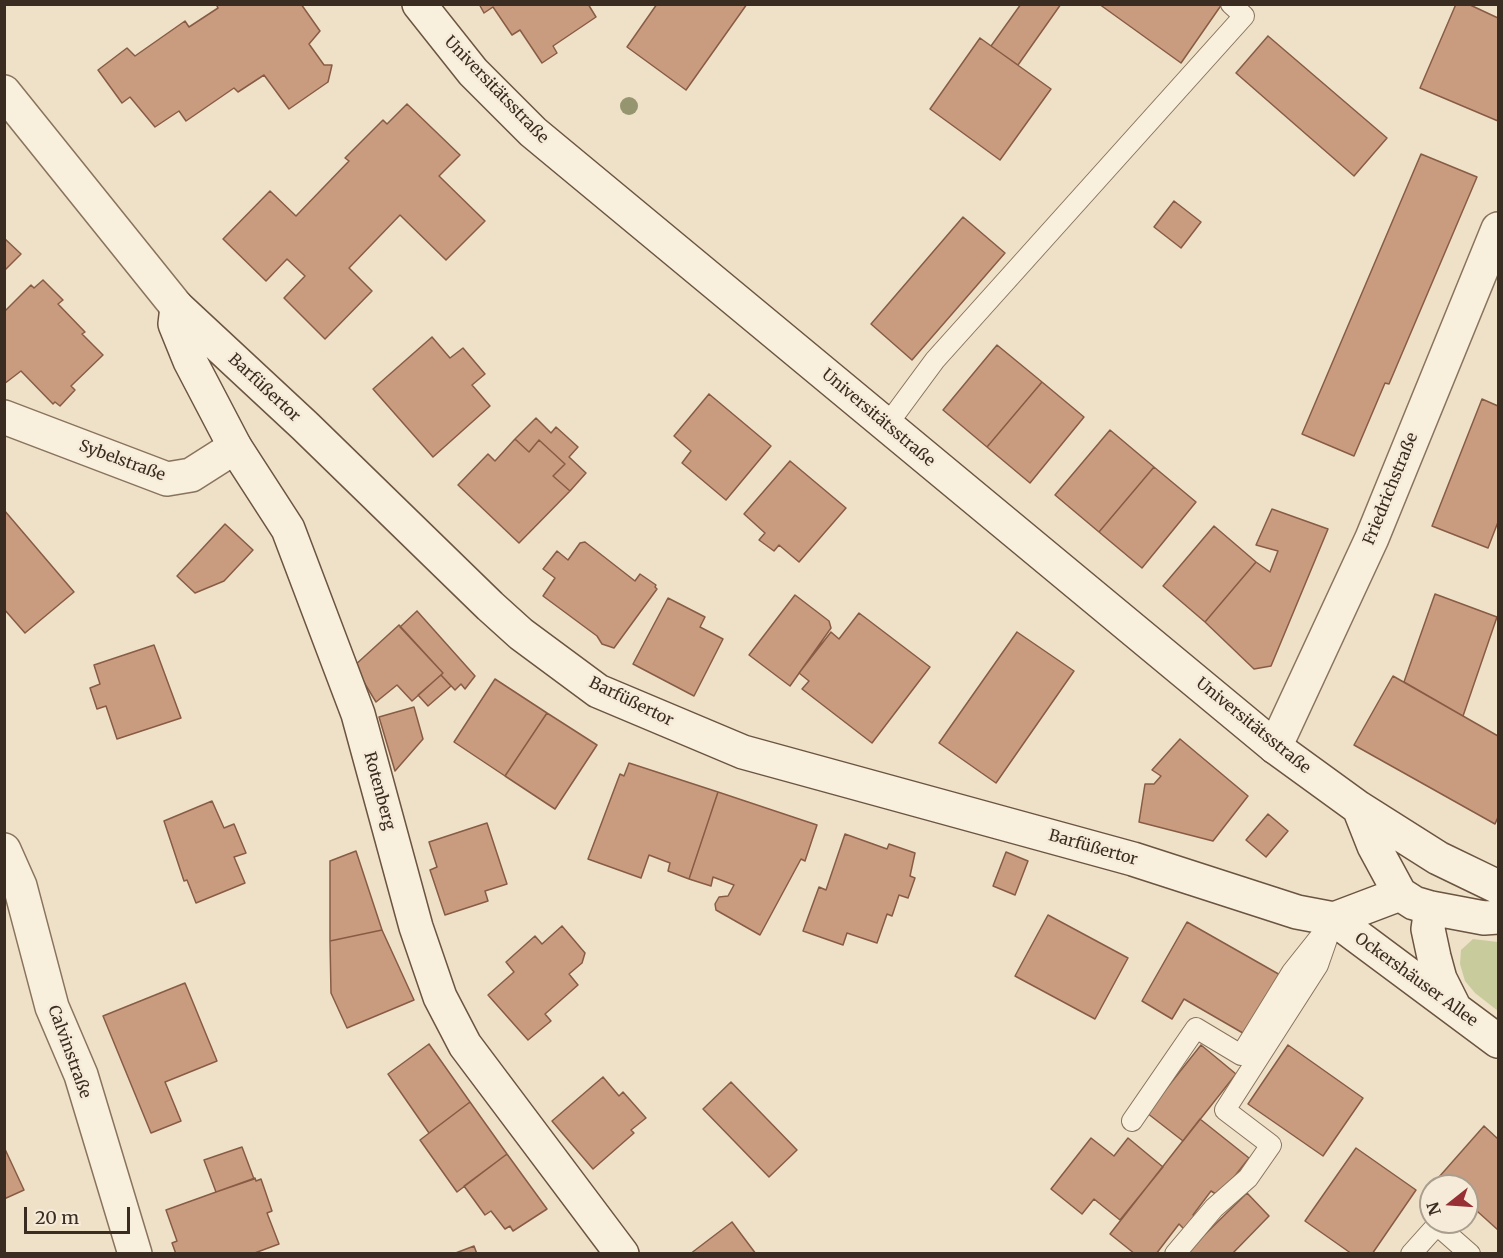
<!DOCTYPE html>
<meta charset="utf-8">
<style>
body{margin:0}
#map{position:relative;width:1503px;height:1258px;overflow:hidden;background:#eee1c8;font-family:Merriweather,serif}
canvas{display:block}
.frame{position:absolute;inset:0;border:6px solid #3a2c21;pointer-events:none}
.north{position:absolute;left:1419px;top:1174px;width:60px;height:60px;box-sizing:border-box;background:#f5ebd8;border:2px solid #aa9f8f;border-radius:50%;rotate:253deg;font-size:16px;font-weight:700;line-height:24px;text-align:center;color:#3a2c21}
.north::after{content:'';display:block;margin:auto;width:21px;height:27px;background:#972f34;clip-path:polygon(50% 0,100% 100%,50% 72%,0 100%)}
.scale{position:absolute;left:24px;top:1207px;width:106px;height:27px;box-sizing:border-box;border:3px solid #3a2c21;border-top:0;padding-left:8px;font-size:18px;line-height:21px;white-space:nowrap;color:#3a2c21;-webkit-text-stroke:4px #f5ebd8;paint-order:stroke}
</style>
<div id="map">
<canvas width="1503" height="1258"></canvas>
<div class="frame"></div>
<div class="north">N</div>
<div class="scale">20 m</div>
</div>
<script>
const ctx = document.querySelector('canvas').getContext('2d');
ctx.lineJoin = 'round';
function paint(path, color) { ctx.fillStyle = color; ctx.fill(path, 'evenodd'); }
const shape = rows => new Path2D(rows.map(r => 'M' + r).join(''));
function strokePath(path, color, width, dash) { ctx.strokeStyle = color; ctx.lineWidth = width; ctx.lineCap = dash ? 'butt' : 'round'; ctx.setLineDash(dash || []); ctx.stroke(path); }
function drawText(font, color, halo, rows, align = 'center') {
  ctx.font = font + ' Merriweather,serif'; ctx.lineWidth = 5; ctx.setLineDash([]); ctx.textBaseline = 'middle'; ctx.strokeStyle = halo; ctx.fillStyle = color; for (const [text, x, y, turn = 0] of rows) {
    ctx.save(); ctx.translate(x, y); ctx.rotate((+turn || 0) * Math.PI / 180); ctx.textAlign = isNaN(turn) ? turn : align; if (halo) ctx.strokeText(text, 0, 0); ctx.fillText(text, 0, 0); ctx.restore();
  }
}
paint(shape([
 [1473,939,1498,942,1498,1011,1475,993,1465,981,1460,964,1461,950]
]), '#c8cc9c');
const building = shape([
 [216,4,301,4,320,31,309,44,324,65,332,65,328,82,289,109,264,75,238,92,234,88,186,121,179,111,155,127,130,97,122,103,98,70,127,48,135,56,185,21,189,27,218,8,216,4],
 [479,4,588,4,596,17,553,46,557,53,542,63,520,30,512,35,493,7,484,13,479,4],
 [657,4,747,4,686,90,627,47,657,4],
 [1021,4,1061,4,1018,65,991,46,1021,4],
 [1099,4,1222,4,1181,63,1099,4],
 [1456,4,1468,4,1498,18,1498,121,1420,88,1456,4],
 [1268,36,1387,138,1354,176,1236,73,1268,36],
 [980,38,1051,89,1000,160,930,109,980,38],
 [407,104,460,155,439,176,485,221,446,260,400,215,349,268,372,291,325,339,284,298,305,276,287,259,266,281,223,239,270,191,296,216,349,161,345,158,383,120,387,124,407,104],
 [1421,154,1477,177,1389,384,1385,383,1354,456,1302,434,1421,154],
 [1174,201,1201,222,1181,248,1154,227,1174,201],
 [963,217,1005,253,912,360,871,324,963,217],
 [4,238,21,254,4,271,4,238],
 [43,280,63,300,58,304,85,332,82,334,103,355,71,386,75,390,60,406,55,402,53,404,21,371,4,384,4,312,31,285,34,288,43,280],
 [432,337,450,358,463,348,485,374,472,385,490,406,433,457,373,389,432,337],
 [997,345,1042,382,987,447,943,410,997,345],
 [1042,382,1084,417,1030,483,987,447,1042,382],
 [709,394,771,446,726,500,682,463,691,451,674,436,709,394],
 [1482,399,1498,406,1498,522,1488,548,1432,526,1482,399],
 [536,418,551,433,556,427,578,447,569,457,586,473,570,491,553,476,565,464,539,440,529,452,515,439,536,418],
 [1110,430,1154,467,1099,532,1055,495,1110,430],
 [515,439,529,452,539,440,565,464,553,476,570,491,519,543,458,485,488,454,495,461,515,439],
 [790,461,846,508,799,562,779,545,774,551,759,540,765,533,744,514,790,461],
 [1154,467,1196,502,1142,568,1099,532,1154,467],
 [1272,509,1328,529,1271,666,1254,669,1205,622,1256,562,1270,572,1278,551,1256,545,1272,509],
 [4,510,74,592,25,633,4,609,4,510],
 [225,524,253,550,224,581,195,593,177,576,225,524],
 [1214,526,1256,562,1205,622,1163,586,1214,526],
 [585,542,635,581,640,574,656,585,655,587,657,589,614,648,602,644,597,636,543,596,555,578,543,569,557,551,568,560,580,543,585,542],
 [1435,594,1497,617,1463,716,1404,682,1435,594],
 [795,595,829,621,831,628,790,686,749,655,795,595],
 [668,598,705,617,700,627,723,639,694,696,633,664,668,598],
 [417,611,475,676,465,689,461,684,455,690,441,675,443,673,400,627,417,611],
 [859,613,930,667,872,743,802,689,809,681,799,673,831,632,839,639,859,613],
 [399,625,443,673,412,701,397,685,376,702,354,666,399,625],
 [1017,632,1074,671,996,783,939,743,1017,632],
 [154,645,181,718,117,739,106,706,97,709,90,688,100,684,94,665,154,645],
 [441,675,451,686,428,706,418,695,441,675],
 [1393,676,1498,736,1498,817,1495,824,1354,745,1393,676],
 [495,679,547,713,505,776,454,742,495,679],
 [414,707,423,739,395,771,379,717,414,707],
 [547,713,597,745,555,809,505,776,547,713],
 [1180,739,1248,796,1213,841,1139,822,1145,784,1154,784,1161,776,1152,770,1180,739],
 [629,763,718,792,689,879,668,871,670,863,649,855,641,878,588,859,620,774,624,776,629,763],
 [718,792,817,825,805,861,801,859,760,935,716,910,715,904,719,897,728,896,734,885,713,877,711,886,689,879,718,792],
 [212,801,224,828,234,824,246,853,234,857,245,883,196,903,187,880,184,881,164,821,212,801],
 [1268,814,1288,831,1266,857,1246,840,1268,814],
 [487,823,507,884,485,891,488,901,445,915,430,870,437,867,429,842,487,823],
 [845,834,887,849,889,844,915,853,910,876,915,878,908,898,899,895,892,916,887,914,877,943,847,933,843,945,803,931,819,887,826,890,845,834],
 [356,851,382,930,330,941,330,861,356,851],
 [1006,852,1028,861,1015,895,993,886,1006,852],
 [1048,915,1128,958,1095,1019,1015,976,1048,915],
 [1187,922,1282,976,1248,1036,1184,999,1172,1019,1142,1001,1187,922],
 [562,926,585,953,582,963,569,974,578,985,545,1014,551,1021,528,1040,488,995,514,972,506,962,535,936,542,944,562,926],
 [382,930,414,1000,347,1028,331,993,330,941,382,930],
 [185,983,217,1061,165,1082,181,1121,151,1133,103,1016,185,983],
 [429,1044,470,1102,429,1133,388,1074,429,1044],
 [1201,1045,1236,1074,1183,1141,1147,1113,1201,1045],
 [1288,1045,1363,1098,1323,1156,1248,1104,1288,1045],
 [603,1077,619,1096,623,1092,646,1118,631,1130,634,1133,593,1169,552,1121,603,1077],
 [731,1082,797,1150,769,1177,703,1109,731,1082],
 [470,1102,507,1154,457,1192,420,1140,470,1102],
 [1200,1119,1249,1158,1219,1196,1211,1191,1193,1215,1197,1218,1186,1231,1179,1224,1156,1254,1135,1254,1110,1234,1200,1119],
 [1484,1126,1498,1139,1498,1230,1467,1202,1467,1186,1449,1186,1439,1177,1484,1126],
 [1091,1138,1114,1156,1128,1138,1163,1167,1120,1220,1094,1199,1082,1214,1051,1189,1091,1138],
 [4,1147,24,1190,4,1199,4,1147],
 [242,1147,254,1179,216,1192,204,1160,242,1147],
 [1356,1148,1416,1190,1372,1254,1352,1254,1305,1221,1356,1148],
 [507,1154,547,1209,513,1231,510,1226,505,1229,491,1211,485,1215,464,1186,507,1154],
 [255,1178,256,1181,261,1179,272,1211,267,1213,279,1244,252,1254,176,1254,172,1243,177,1241,166,1210,255,1178],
 [1247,1193,1269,1216,1232,1254,1185,1254,1247,1193],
 [732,1222,756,1254,690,1254,732,1222],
 [474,1246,477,1254,453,1254,474,1246]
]);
paint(building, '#ca9c7f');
strokePath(building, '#885c44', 1.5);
const lane = shape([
 [887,425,935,360,1244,16,1231,4],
 [1132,1121,1196,1028,1241,1055,1292,972,1323,933],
 [1175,1254,1214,1208,1248,1178,1271,1145,1225,1110,1318,965,1334,919],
 [1411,1254,1437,1225,1470,1254]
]);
const street = shape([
 [4,92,177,307],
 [4,417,167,479,191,475,235,447],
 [1275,747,1372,538,1498,229],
 [4,850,20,886,52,1007,81,1075,135,1254]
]);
const secondary = shape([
 [419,4,473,72,533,132,1275,747,1359,808,1438,858,1498,887],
 [177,307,305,426,490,606,521,634,598,691,743,752,1133,859,1297,912,1334,919,1400,894],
 [177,307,175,324,190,361,235,447,288,529,358,714,416,927,440,997,465,1045,622,1254],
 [1359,808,1374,846,1400,894,1414,903,1431,908,1484,918,1498,917],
 [1431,908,1428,929,1434,957,1440,979,1453,1005],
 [1334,919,1498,1041]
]);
strokePath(lane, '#89735d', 22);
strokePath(street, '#89735d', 36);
strokePath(secondary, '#6b5440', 36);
strokePath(lane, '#f8efdc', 20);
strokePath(street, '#f8efdc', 33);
strokePath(secondary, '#f8efdc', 33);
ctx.fillStyle = '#959570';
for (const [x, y] of [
 [629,106]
]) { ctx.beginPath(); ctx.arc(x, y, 9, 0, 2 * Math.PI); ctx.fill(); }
drawText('16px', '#3a2c21', '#f5ebd8', [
 ["Universitätsstraße",496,90,46],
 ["Barfüßertor",264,388,43],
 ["Universitätsstraße",878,418,40],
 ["Sybelstraße",122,461,20],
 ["Friedrichstraße",1391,489,-68],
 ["Barfüßertor",631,702,26],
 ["Universitätsstraße",1253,726,39],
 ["Rotenberg",379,791,75],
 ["Barfüßertor",1093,848,16],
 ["Ockershäuser Allee",1416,980,36],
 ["Calvinstraße",69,1052,70]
]);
</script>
